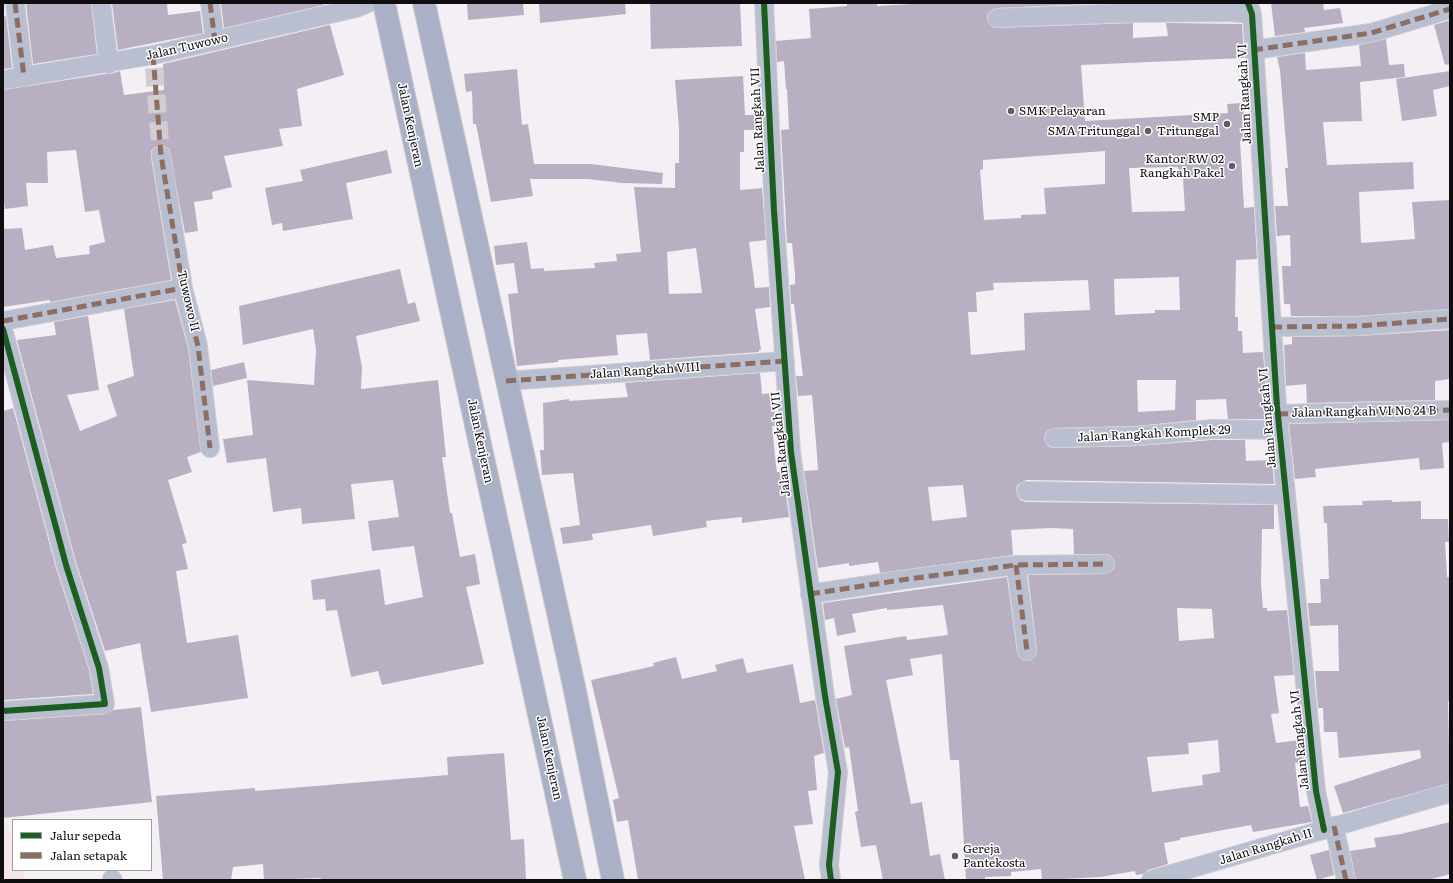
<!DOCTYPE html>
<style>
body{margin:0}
#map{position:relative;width:1453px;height:883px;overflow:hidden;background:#f4eff4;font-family:Literata,serif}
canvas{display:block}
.frame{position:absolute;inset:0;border:4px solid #100d11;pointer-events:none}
.legend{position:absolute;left:12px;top:819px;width:140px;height:52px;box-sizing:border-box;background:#fff;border:1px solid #9f9ea0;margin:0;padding:5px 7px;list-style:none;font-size:12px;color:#100d11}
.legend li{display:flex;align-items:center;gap:8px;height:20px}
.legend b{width:20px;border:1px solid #9f9ea0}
</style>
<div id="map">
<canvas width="1453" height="883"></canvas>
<div class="frame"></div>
<ul class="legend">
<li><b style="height:5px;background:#1b5e20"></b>Jalur sepeda</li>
<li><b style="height:5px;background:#8d6e63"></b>Jalan setapak</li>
</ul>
</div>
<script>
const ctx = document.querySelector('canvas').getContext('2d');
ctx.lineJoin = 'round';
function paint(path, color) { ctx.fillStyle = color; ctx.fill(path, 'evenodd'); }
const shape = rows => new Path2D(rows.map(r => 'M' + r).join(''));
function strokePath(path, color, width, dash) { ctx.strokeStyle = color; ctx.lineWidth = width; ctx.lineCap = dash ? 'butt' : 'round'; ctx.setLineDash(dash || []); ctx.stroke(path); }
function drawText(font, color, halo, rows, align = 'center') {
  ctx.font = font + ' Literata,serif'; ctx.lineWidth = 3; ctx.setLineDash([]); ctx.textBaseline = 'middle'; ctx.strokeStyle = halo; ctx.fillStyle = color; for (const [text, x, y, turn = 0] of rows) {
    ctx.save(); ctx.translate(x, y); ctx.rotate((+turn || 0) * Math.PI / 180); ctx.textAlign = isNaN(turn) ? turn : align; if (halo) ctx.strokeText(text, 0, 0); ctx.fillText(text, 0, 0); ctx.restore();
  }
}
paint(shape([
 [7,822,13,841,13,870,22,870,25,880,3,880,3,823]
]), '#f7e6e7');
paint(shape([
 [26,3,91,3,97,54,33,64],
 [112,3,167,3,168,15,200,11,203,33,118,50],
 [221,3,324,3,324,5,224,28],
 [467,3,523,3,524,15,468,20],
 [539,3,625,3,626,14,540,23],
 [650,3,740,3,742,46,651,49],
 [847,3,877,3,877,6,913,4,913,3,1113,3,997,8,988,13,987,19,992,27,997,28,1133,23,1133,38,1168,36,1166,23,1242,24,1244,58,1081,65,1085,121,1228,113,1227,104,1243,103,1245,141,1240,141,1244,208,1254,207,1257,259,1236,260,1235,317,1238,317,1238,331,1242,331,1243,353,1263,352,1268,419,1228,419,1226,399,1196,400,1196,420,1137,426,1054,428,1045,433,1044,439,1049,447,1054,448,1138,446,1212,440,1245,440,1246,461,1272,460,1274,484,1026,480,1017,485,1016,491,1020,500,1026,502,1274,505,1274,529,1262,529,1261,584,1263,608,1267,608,1267,611,1287,610,1294,675,1274,676,1279,713,1271,714,1276,743,1300,740,1303,762,1295,763,1300,807,1308,806,1312,822,1253,832,1251,825,1180,838,1180,840,1164,843,1168,864,1148,870,1143,874,1136,875,1135,871,1100,877,1042,880,1041,869,1011,872,1011,876,985,877,985,880,966,880,959,760,950,760,942,654,910,659,913,675,886,680,911,804,922,802,930,856,940,854,945,880,883,880,876,845,861,847,855,812,858,811,849,747,845,748,836,699,852,695,844,646,906,636,907,640,948,635,943,605,887,610,887,608,852,614,856,632,837,636,834,618,825,620,823,603,1007,577,1017,652,1023,660,1029,661,1036,655,1037,650,1028,575,1105,574,1114,569,1115,563,1110,555,1105,554,1074,554,1073,529,1050,528,1011,530,1013,555,880,573,878,562,849,566,849,563,818,568,804,471,818,470,816,442,812,395,798,396,796,376,803,376,794,304,791,304,790,285,795,284,795,274,792,243,787,243,781,130,789,129,787,89,786,89,784,61,777,62,776,41,811,38,809,9,847,6],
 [1105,151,1105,184,1044,188,1046,214,1021,215,1021,218,984,220,980,170,983,169,983,160],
 [1178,167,1179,178,1183,178,1185,211,1132,212,1129,168],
 [1179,277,1180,310,1155,310,1155,313,1115,315,1114,279],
 [1088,280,1090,310,1024,313,1025,350,971,355,968,312,977,312,976,292,994,290,993,283],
 [1137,380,1176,380,1175,410,1138,412],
 [963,485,967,517,932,521,928,487],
 [1177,608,1212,609,1214,638,1179,641],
 [1218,740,1220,772,1202,775,1203,785,1152,792,1147,757,1189,754,1188,743],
 [1271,3,1323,3,1324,10,1340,8,1343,23,1304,28,1305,32,1275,36],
 [6,16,12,68,3,69,3,17],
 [1450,20,1450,64,1445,65,1434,25],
 [330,25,344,75,297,89,302,126,279,129,283,146,224,156,232,187,212,192,213,199,194,202,198,231,185,233,169,149,160,145,155,147,151,151,151,157,171,280,50,302,50,300,3,307,3,229,22,228,25,250,53,245,56,258,90,254,89,246,105,242,99,210,85,212,76,150,47,152,48,183,26,183,28,206,5,209,3,197,3,90,105,74,111,74,120,71,124,95,164,90,163,64],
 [1386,39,1389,65,1404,64,1405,77,1360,82,1362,121,1323,122,1327,165,1413,162,1414,189,1359,192,1361,243,1415,239,1412,202,1450,200,1450,309,1358,316,1291,316,1290,304,1284,304,1282,266,1291,266,1290,235,1277,236,1275,206,1288,206,1285,168,1288,168,1280,70,1277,57,1305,53,1306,70,1361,66,1359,45],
 [517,69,522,125,528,124,534,164,591,164,663,173,662,184,622,183,588,179,530,179,533,196,491,202,476,124,473,124,472,91,466,92,464,74],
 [1450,71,1450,86,1433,90,1437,116,1402,121,1396,79],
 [743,76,745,115,754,115,755,130,744,130,744,152,740,152,740,190,762,188,766,240,749,242,755,288,769,287,770,307,755,309,761,350,759,350,759,352,650,360,647,333,616,335,618,355,558,360,558,362,517,366,508,294,518,293,514,263,496,265,494,246,527,242,531,269,544,268,544,271,595,268,594,263,617,261,616,254,641,252,634,187,675,188,675,163,679,163,679,129,675,80],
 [696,248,702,293,669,294,667,252],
 [387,150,392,173,346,183,353,219,283,231,282,223,272,225,265,188,303,181,300,170],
 [400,269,408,304,415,302,420,321,356,336,362,367,361,389,438,380,446,457,442,457,450,513,452,513,460,557,475,554,480,584,466,587,484,664,382,685,378,671,351,677,337,610,326,611,325,599,313,600,311,580,380,569,385,605,423,597,414,546,372,551,368,521,399,517,393,480,351,484,355,519,302,524,301,508,273,512,266,458,227,463,223,439,253,435,247,380,314,385,316,350,313,329,243,345,239,306],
 [175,300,188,348,201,452,187,457,192,472,168,480,187,543,182,544,188,569,176,571,187,643,238,635,248,698,151,712,140,643,105,651,76,562,17,340,56,335,54,322,88,316,99,390,67,395,80,431,117,416,107,385,134,376,124,309],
 [1450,330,1450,379,1435,381,1435,400,1307,403,1306,384,1286,386,1284,345,1292,344,1292,337,1359,336],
 [244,362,247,378,213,386,211,370],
 [760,373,762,394,773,393,776,426,772,426,776,465,777,472,783,472,789,517,742,523,742,517,706,521,707,527,653,536,651,525,592,534,593,540,563,544,560,528,580,525,573,473,542,475,540,450,544,450,543,403,569,399,569,401,628,397,625,383],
 [13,408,56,568,89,670,93,694,3,700,3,411],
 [1450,420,1450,442,1442,443,1444,468,1420,470,1419,458,1315,469,1316,477,1295,479,1289,424],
 [1392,500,1392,502,1421,501,1421,519,1448,519,1449,542,1445,542,1447,577,1450,577,1450,701,1448,701,1450,783,1343,813,1334,786,1421,758,1420,750,1339,758,1337,732,1324,732,1323,708,1318,708,1315,671,1339,671,1338,625,1310,626,1308,603,1321,603,1320,579,1329,579,1327,523,1324,523,1323,506,1363,505,1362,501],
 [676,657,682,679,717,671,715,665,743,658,747,673,793,664,800,703,815,700,824,753,814,756,817,790,808,791,813,824,794,826,805,880,638,880,628,820,617,822,613,800,619,798,591,680,654,666,653,663],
 [141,707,152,802,3,818,3,721,106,714,113,710],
 [504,753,511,840,524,839,526,880,321,880,321,878,264,880,263,864,233,867,231,880,163,880,156,796,255,788,255,791,448,775,447,757],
 [1450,822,1450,874,1428,880,1356,880,1350,851,1376,847,1374,838,1401,834],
 [1329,850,1334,875,1317,880,1310,855]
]), '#b8b0c2');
strokePath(shape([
 [154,68,161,155]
]), '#d2cdd2', 18, [18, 9]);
const minor = shape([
 [15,3,24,77],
 [101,3,109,64],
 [210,3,215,41],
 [764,3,774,211,791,452,825,696,838,772,829,865,831,880],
 [1248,3,1252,14,1277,406,1316,791,1324,830],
 [997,18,1126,13,1230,12,1252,14],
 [1253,50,1371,33,1450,9],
 [3,80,153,55,356,8,368,3],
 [161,155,183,288,198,346,210,448],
 [3,321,183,288],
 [1272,327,1358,326,1450,319],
 [3,329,66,565,99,668,105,704,3,711],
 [506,381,785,361],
 [1278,414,1450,410],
 [1054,438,1138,436,1212,429,1279,430],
 [1026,491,1286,495],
 [1016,565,1027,651],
 [810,594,908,579,1016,565,1105,564],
 [1334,826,1346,880],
 [112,879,113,880],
 [1151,880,1450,793]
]);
const trunk = shape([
 [384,3,575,880],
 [424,3,574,686,613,880]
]);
strokePath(minor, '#cfcccf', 20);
strokePath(trunk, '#cfcccf', 24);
strokePath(minor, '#b9bfd0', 18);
strokePath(trunk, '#aab0c6', 22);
strokePath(shape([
 [15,3,24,77],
 [210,3,215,41],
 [1253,50,1371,33,1450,9],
 [153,55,161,155,183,288,198,346,210,448],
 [3,321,183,288],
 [1272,327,1358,326,1450,319],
 [506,381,785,361],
 [1278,414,1450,410],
 [1016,565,1027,651],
 [810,594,908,579,1016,565,1105,564],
 [1334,826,1346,880]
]), '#8d6e63', 5, [10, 5]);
strokePath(shape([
 [764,3,774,211,791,452,825,696,838,772,829,865,831,880],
 [1248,3,1252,14,1277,406,1316,791,1324,830],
 [3,329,66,565,99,668,105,704,3,711]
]), '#1b5e20', 6);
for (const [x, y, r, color] of [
 [1011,111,4,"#605c60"],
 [1227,124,4,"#605c60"],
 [1148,131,4,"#605c60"],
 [1232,166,4,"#605c60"],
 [955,856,4,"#605c60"]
]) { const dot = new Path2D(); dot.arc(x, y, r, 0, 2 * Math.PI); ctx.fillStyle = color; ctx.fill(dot); strokePath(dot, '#fff', 1.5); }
drawText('12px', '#100d11', '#fff', [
 ["Jalan Tuwowo",187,47,-13],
 ["Jalan Rangkah VI",1245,94,-93],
 ["Jalan Rangkah VII",758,120,-93],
 ["Jalan Kenjeran",410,125,78],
 ["Tuwowo II",188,301,77],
 ["Jalan Rangkah VIII",645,371,-4],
 ["Jalan Rangkah VI No 24 B",1364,412,-1],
 ["Jalan Rangkah VI",1268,418,-95],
 ["Jalan Rangkah Komplek 29",1154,434,-3],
 ["Jalan Kenjeran",480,441,78],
 ["Jalan Rangkah VII",781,444,-96],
 ["Jalan Rangkah VI",1300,740,-96],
 ["Jalan Kenjeran",549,758,78],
 ["Jalan Rangkah II",1266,847,-17]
]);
drawText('12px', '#100d11', '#fff', [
 ["SMK Pelayaran",1019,111,"left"],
 ["SMP",1219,117],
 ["Tritunggal",1219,131],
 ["SMA Tritunggal",1140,131],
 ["Kantor RW 02",1224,159],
 ["Rangkah Pakel",1224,173],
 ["Gereja",963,849,"left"],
 ["Pantekosta",963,863,"left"]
], 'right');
</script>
